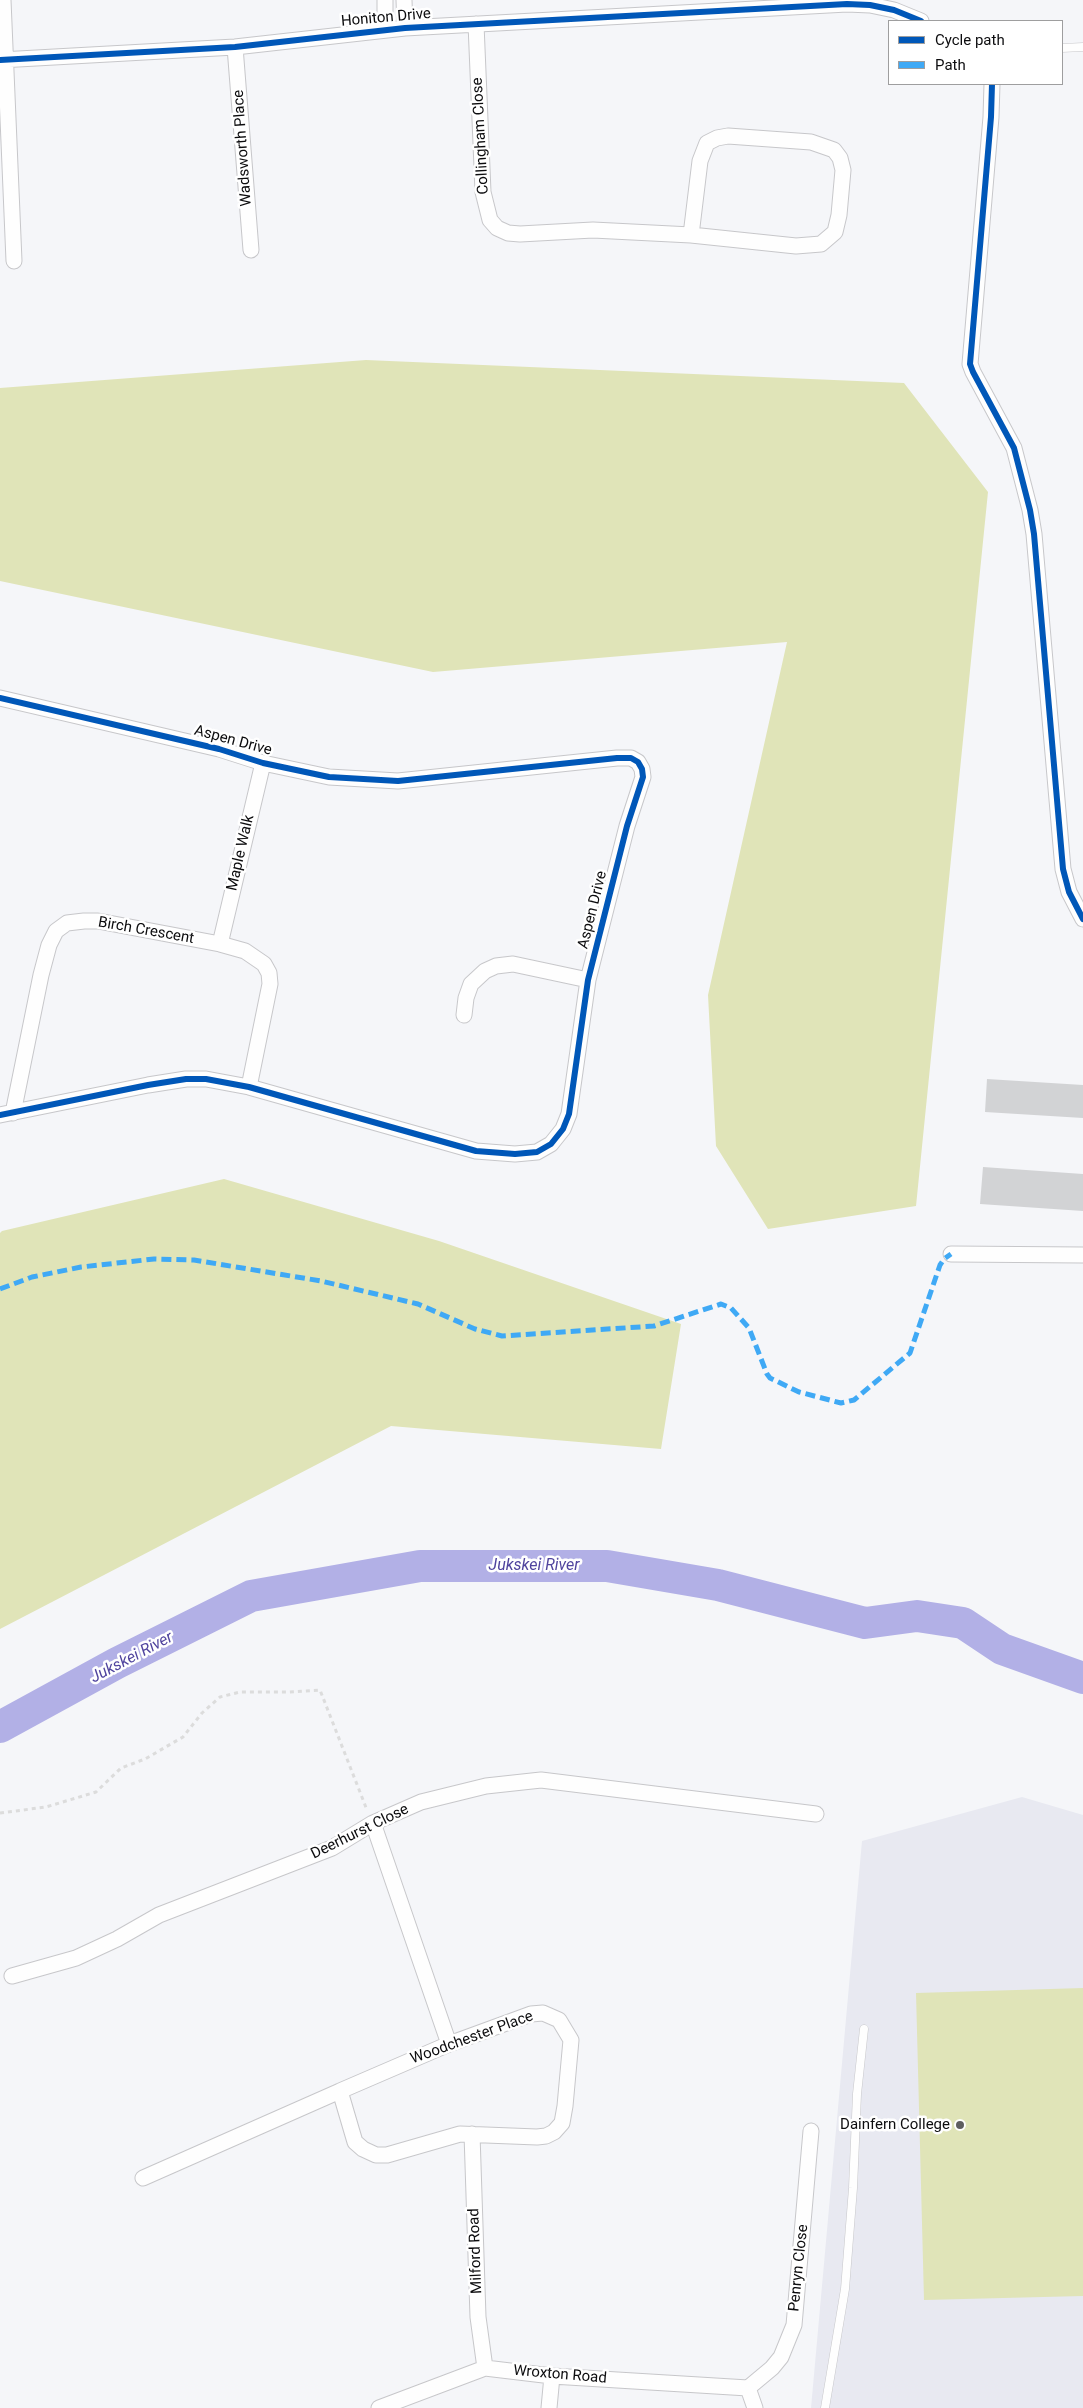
<!DOCTYPE html>
<style>
body{margin:0}
#map{position:relative;width:1083px;height:2408px;overflow:hidden;background:#f5f6f9;font-family:Roboto,sans-serif}
canvas{display:block}
.legend{position:absolute;left:888px;top:20px;width:175px;height:65px;box-sizing:border-box;background:#fff;border:1px solid #9e9e9f;margin:0;padding:6px 9px;list-style:none;font-size:15px;color:#0c0c0e}
.legend li{display:flex;align-items:center;gap:10px;height:25px}
.legend b{width:25px;border:1px solid #9e9e9f}
</style>
<div id="map">
<canvas width="1083" height="2408"></canvas>
<ul class="legend">
<li><b style="height:6px;background:#0057b8"></b>Cycle path</li>
<li><b style="height:6px;background:#3fa9f5"></b>Path</li>
</ul>
</div>
<script>
const ctx = document.querySelector('canvas').getContext('2d');
ctx.lineJoin = 'round';
function paint(path, color) { ctx.fillStyle = color; ctx.fill(path, 'evenodd'); }
const shape = rows => new Path2D(rows.map(r => 'M' + r).join(''));
function strokePath(path, color, width, dash) { ctx.strokeStyle = color; ctx.lineWidth = width; ctx.lineCap = dash ? 'butt' : 'round'; ctx.setLineDash(dash || []); ctx.stroke(path); }
function drawText(font, color, halo, rows, align = 'center') {
  ctx.font = font + ' Roboto,sans-serif'; ctx.lineWidth = 5; ctx.setLineDash([]); ctx.textBaseline = 'middle'; ctx.strokeStyle = halo; ctx.fillStyle = color; for (const [text, x, y, turn = 0] of rows) {
    ctx.save(); ctx.translate(x, y); ctx.rotate((+turn || 0) * Math.PI / 180); ctx.textAlign = isNaN(turn) ? turn : align; if (halo) ctx.strokeText(text, 0, 0); ctx.fillText(text, 0, 0); ctx.restore();
  }
}
paint(shape([
 [1022,1797,1083,1815,1083,2408,811,2408,862,1841]
]), '#e8e9f1');
paint(shape([
 [366,360,904,383,988,492,916,1206,768,1229,716,1146,708,995,787,642,433,672,0,581,0,388],
 [224,1179,439,1241,681,1324,661,1449,391,1426,0,1629,0,1233,2,1231],
 [1083,1988,1083,2296,924,2300,916,1993]
]), '#e0e4b8');
strokePath(shape([
 [0,1727,117,1663,251,1596,420,1566,607,1566,718,1585,865,1623,917,1616,963,1623,1002,1649,1083,1678]
]), '#b2b0e6', 32);
paint(shape([
 [987,1079,1083,1085,1083,1118,985,1112],
 [983,1167,1083,1174,1083,1211,980,1204]
]), '#d2d3d5');
const lane = shape([
 [1062,48,1083,47],
 [825,2408,845,2289,853,2188,857,2094,864,2029]
]);
const street = shape([
 [3,0,14,261],
 [385,0,385,30],
 [404,0,405,28],
 [476,24,483,192,490,220,497,228,508,233,520,234,593,230,691,235,796,246,821,244,835,232,839,215,843,170,840,158,834,150,811,142,728,136,717,138,707,143,700,161,691,235],
 [235,47,251,250],
 [0,60,235,47,405,28,847,4,870,5,894,10,921,21],
 [992,84,991,117,970,364,973,372,1014,448,1030,510,1034,534,1063,869,1069,892,1083,919],
 [0,698,219,749,263,763,329,777,398,781,617,758,631,758,638,762,642,769,643,777,627,826,588,980,569,1114,563,1129,551,1144,537,1152,515,1154,476,1151,249,1087,206,1079,186,1079,148,1085,0,1115],
 [220,944,263,763],
 [464,1015,466,998,471,984,485,971,496,966,513,964,588,980],
 [13,1113,41,975,49,945,56,931,67,923,84,921,98,921,220,944,245,951,264,964,269,973,270,984,249,1087],
 [951,1254,1083,1255],
 [373,1823,449,2044],
 [12,1976,76,1958,117,1939,159,1915,332,1848,373,1823,421,1802,486,1786,541,1780,816,1814],
 [543,2013,559,2020,571,2040,565,2106,562,2123,554,2132,546,2136,537,2137,460,2134,387,2155,376,2155,363,2149,355,2142,340,2091,449,2044,531,2014,543,2013],
 [472,2134,478,2317,485,2368],
 [143,2178,340,2091],
 [748,2388,772,2368,781,2357,794,2325,811,2131],
 [748,2388,755,2408],
 [379,2408,485,2368,552,2376,748,2388],
 [549,2408,552,2376]
]);
strokePath(lane, '#c7c7ca', 9);
strokePath(street, '#c7c7ca', 17);
strokePath(shape([
 [0,1813,46,1807,96,1792,121,1768,145,1759,183,1737,202,1713,220,1697,240,1692,289,1692,320,1690,367,1810]
]), '#dcdcdc', 3, [4, 4]);
strokePath(lane, '#fefefe', 8);
strokePath(street, '#fefefe', 15);
strokePath(shape([
 [0,1289,32,1277,81,1267,154,1259,194,1260,321,1281,418,1304,475,1329,502,1336,654,1326,721,1304,731,1308,749,1328,767,1374,770,1378,799,1392,841,1403,854,1400,910,1353,940,1265,944,1259,951,1254]
]), '#3fa9f5', 5, [10, 5]);
strokePath(shape([
 [0,60,235,47,405,28,847,4,870,5,894,10,921,21],
 [992,84,991,117,970,364,973,372,1014,448,1030,510,1034,534,1063,869,1069,892,1083,919],
 [0,698,219,749,263,763,329,777,398,781,617,758,631,758,638,762,642,769,643,777,627,826,588,980,569,1114,563,1129,551,1144,537,1152,515,1154,476,1151,249,1087,206,1079,186,1079,148,1085,0,1115]
]), '#0057b8', 6);
for (const [x, y, r, color] of [
 [960,2125,5,"#5e5e60"]
]) { const dot = new Path2D(); dot.arc(x, y, r, 0, 2 * Math.PI); ctx.fillStyle = color; ctx.fill(dot); strokePath(dot, '#fff', 2); }
drawText('15px', '#0c0c0e', '#fff', [
 ["Honiton Drive",386,18,-5],
 ["Collingham Close",481,136,-93],
 ["Wadsworth Place",243,148,-94],
 ["Aspen Drive",233,741,15],
 ["Maple Walk",241,853,-77],
 ["Aspen Drive",593,910,-76],
 ["Birch Crescent",146,931,10],
 ["Deerhurst Close",360,1832,-26],
 ["Woodchester Place",472,2038,-20],
 ["Milford Road",476,2251,-92],
 ["Penryn Close",799,2268,-84],
 ["Wroxton Road",560,2375,5]
]);
drawText('15px', '#0c0c0e', '#fff', [
 ["Dainfern College",950,2125]
], 'right');
drawText('italic 16px', '#50449e', '#fff', [
 ["Jukskei River",534,1566],
 ["Jukskei River",132,1658,-28]
]);
</script>
